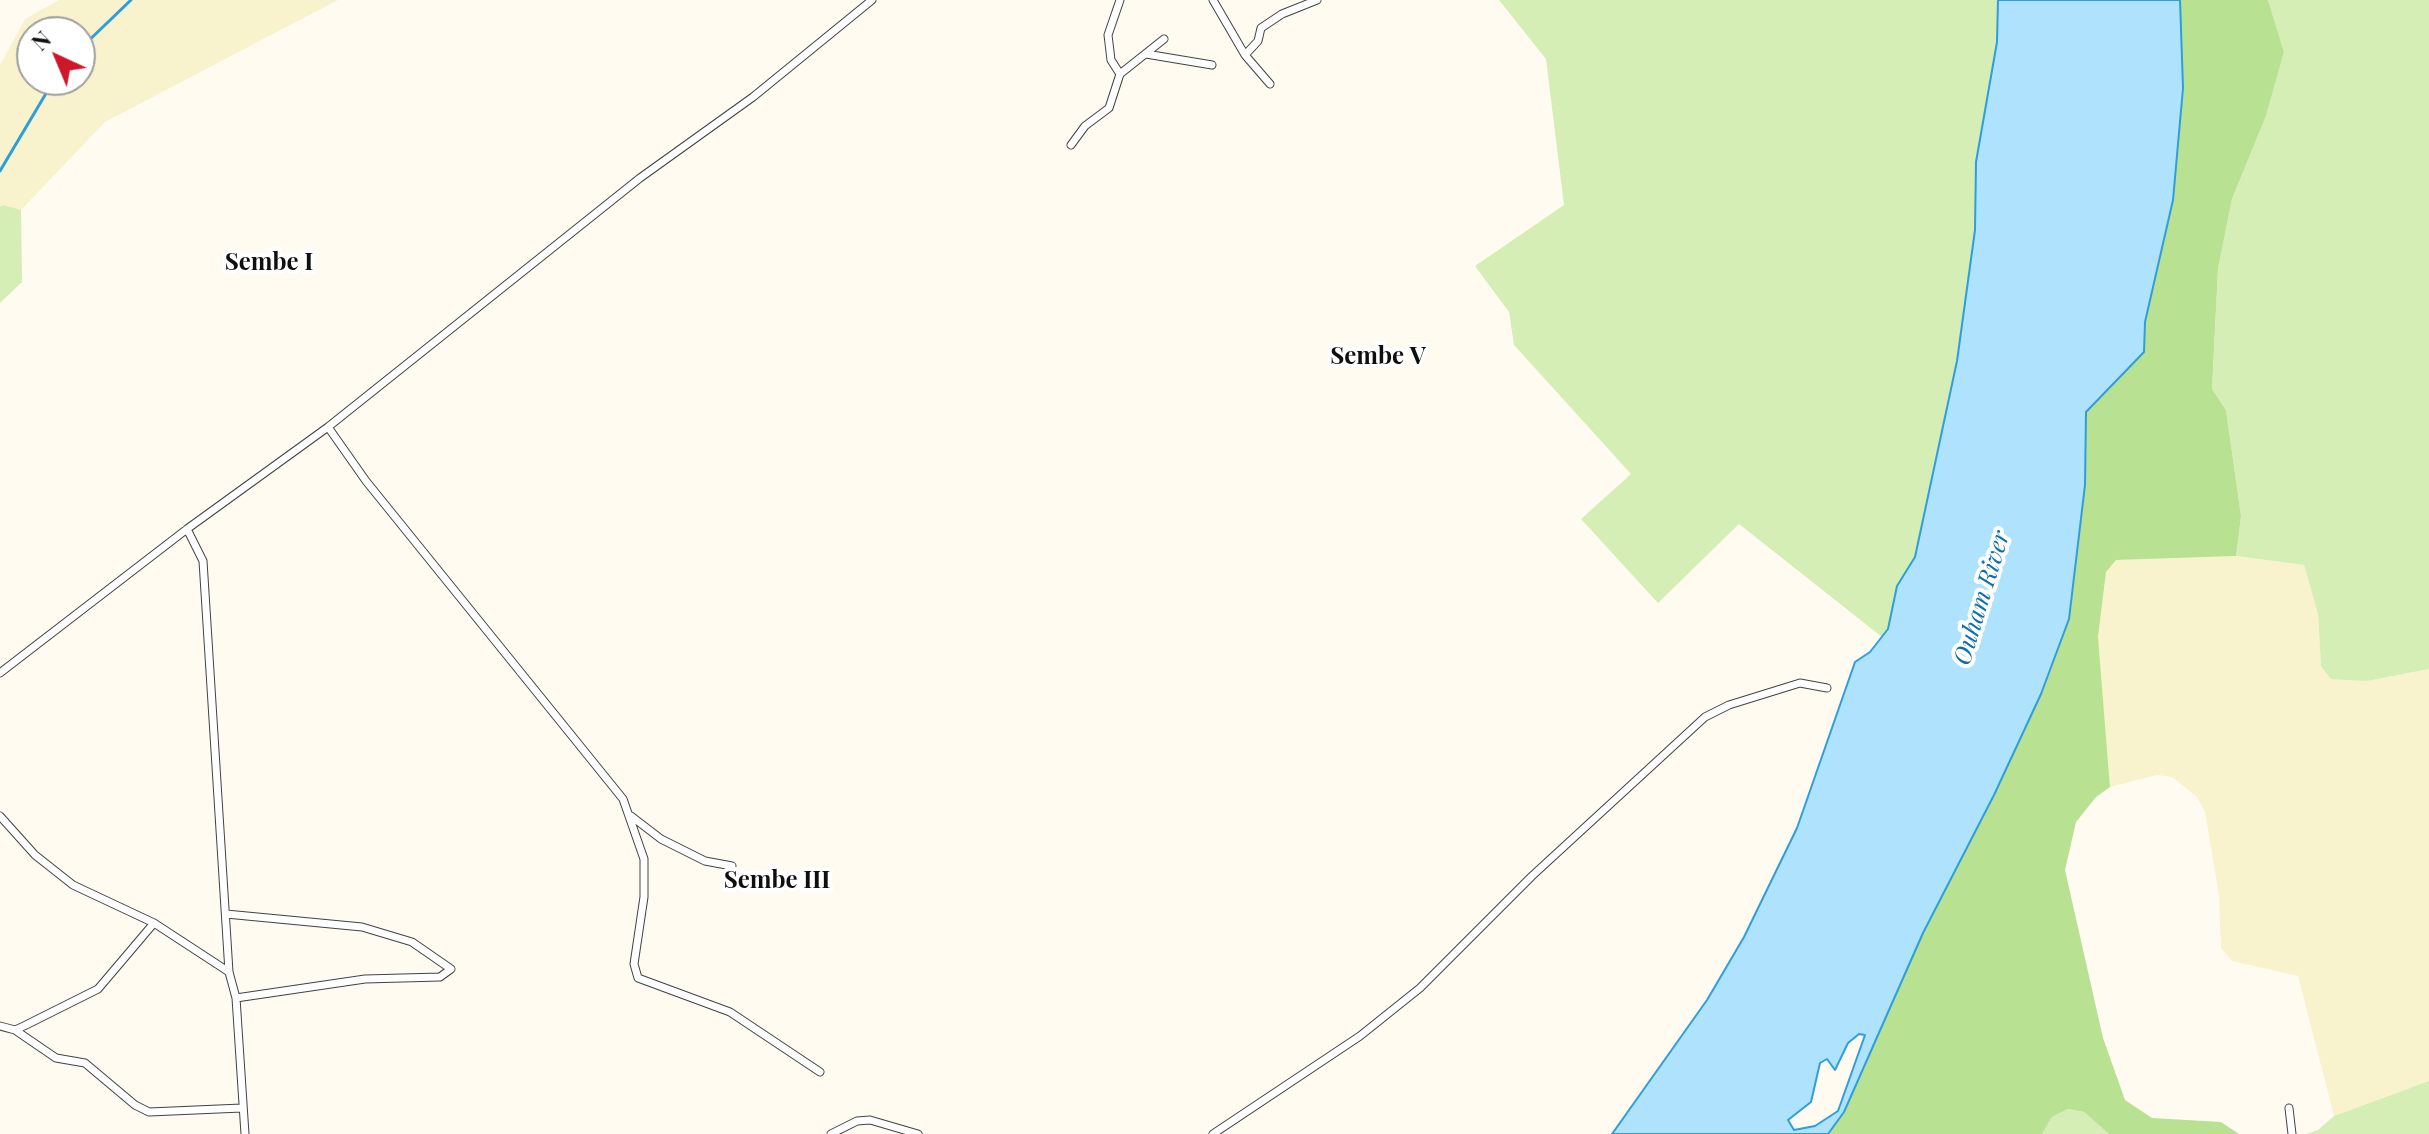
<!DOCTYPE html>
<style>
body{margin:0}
#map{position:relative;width:2429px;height:1134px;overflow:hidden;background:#fffbf0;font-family:"Playfair Display",serif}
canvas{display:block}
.north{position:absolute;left:16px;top:16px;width:80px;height:80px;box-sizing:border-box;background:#fff;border:2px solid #9f9f9f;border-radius:50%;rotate:316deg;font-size:22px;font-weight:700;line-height:32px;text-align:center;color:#0f0f0f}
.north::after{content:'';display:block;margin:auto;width:28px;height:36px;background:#ce1728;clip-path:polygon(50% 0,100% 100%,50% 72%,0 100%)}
</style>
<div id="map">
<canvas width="2429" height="1134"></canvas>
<div class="north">N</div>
</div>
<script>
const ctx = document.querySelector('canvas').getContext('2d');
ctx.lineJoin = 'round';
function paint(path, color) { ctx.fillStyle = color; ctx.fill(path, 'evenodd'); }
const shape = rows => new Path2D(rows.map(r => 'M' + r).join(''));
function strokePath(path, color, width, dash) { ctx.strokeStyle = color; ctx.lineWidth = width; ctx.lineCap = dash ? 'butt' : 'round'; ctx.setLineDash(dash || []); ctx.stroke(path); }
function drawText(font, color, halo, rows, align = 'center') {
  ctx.font = font + ' "Playfair Display",serif'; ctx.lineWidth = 8; ctx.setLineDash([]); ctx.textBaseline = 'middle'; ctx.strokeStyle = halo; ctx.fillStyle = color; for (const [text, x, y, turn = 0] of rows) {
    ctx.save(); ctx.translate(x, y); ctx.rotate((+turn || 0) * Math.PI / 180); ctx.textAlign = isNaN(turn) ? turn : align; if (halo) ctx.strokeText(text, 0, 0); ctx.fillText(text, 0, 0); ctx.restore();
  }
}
paint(shape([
 [59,0,338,0,105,122,21,210,0,207,0,65,25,19],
 [32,32,80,32,80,80,32,80],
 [2236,556,2304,565,2318,614,2321,666,2367,681,2429,669,2429,1081,2334,1116,2298,976,2232,961,2221,948,2219,896,2205,812,2197,797,2172,777,2157,775,2110,787,2098,637,2106,572,2115,560]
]), '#f9f3cd');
paint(shape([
 [1499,0,1998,0,1997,42,1976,162,1975,230,1957,361,1921,535,1915,557,1897,586,1888,629,1882,637,1739,524,1658,603,1581,519,1631,474,1514,345,1509,312,1475,266,1564,205,1546,59],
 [2268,0,2429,0,2429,669,2367,681,2331,679,2321,666,2318,614,2304,565,2236,556,2241,516,2226,410,2212,389,2218,269,2232,199,2266,116,2284,52],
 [3,205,21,210,22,282,0,303,0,207],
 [2429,1081,2429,1134,2306,1134,2318,1130,2334,1116],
 [2068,1109,2084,1112,2109,1134,2042,1134,2052,1117]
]), '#d5eeb5');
paint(shape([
 [2180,0,2268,0,2284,52,2266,116,2232,199,2218,269,2212,389,2226,410,2241,516,2236,556,2116,560,2106,572,2098,637,2110,787,2096,797,2076,822,2065,870,2103,1038,2125,1100,2152,1118,2221,1122,2239,1134,2109,1134,2084,1112,2068,1109,2052,1117,2042,1134,1828,1134,1844,1112,1923,933,1994,795,2041,694,2069,619,2085,485,2086,412,2144,352,2145,322,2183,88]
]), '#b9e192');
const water = shape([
 [1998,0,2180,0,2183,88,2173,200,2145,322,2144,352,2086,412,2085,485,2069,619,2041,694,1994,795,1923,933,1844,1112,1828,1134,1612,1134,1707,1000,1744,937,1797,828,1855,662,1870,652,1888,629,1897,586,1915,557,1957,361,1975,230,1976,162,1997,42,1998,0],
 [1859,1034,1865,1035,1838,1111,1815,1126,1794,1130,1788,1120,1811,1102,1820,1063,1827,1059,1835,1070,1848,1043,1859,1034]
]);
paint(water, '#afe3fd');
strokePath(water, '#2e9edc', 2);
strokePath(shape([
 [80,49,131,0],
 [0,171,54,80]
]), '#2e9edc', 3);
const minor = shape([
 [1213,0,1245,55,1270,84],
 [1146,54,1212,65],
 [1245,55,1258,41,1261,28,1282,14,1317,0],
 [1120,74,1164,39],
 [1071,145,1085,126,1109,108,1120,74,1111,60,1108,35,1120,0],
 [328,427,366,481,623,799,644,859,644,897,634,964,638,978,730,1012,820,1072],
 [187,529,203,561,229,972,236,998,245,1134],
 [0,673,187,529,328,427,640,178,753,97,872,0],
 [0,816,35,855,73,885,154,923,229,972],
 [631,816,661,839,705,861,732,866],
 [226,914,362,927,412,942,451,969,440,977,365,979,236,998],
 [0,1026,15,1030,24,1026,98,989,154,923],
 [15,1030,56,1058,85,1063,135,1105,149,1112,242,1108],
 [2289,1108,2292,1134],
 [831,1134,857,1121,870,1120,918,1134],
 [1213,1134,1360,1036,1420,988,1532,876,1705,717,1729,705,1800,683,1827,688]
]);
strokePath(minor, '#424242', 9);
strokePath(minor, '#fff', 7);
drawText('bold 24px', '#0f0f0f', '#fff', [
 ["Sembe I",269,263],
 ["Sembe V",1378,357],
 ["Sembe III",777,881]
]);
drawText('italic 24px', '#0a6eaf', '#fff', [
 ["Ouham River",1982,598,-73]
]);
</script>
